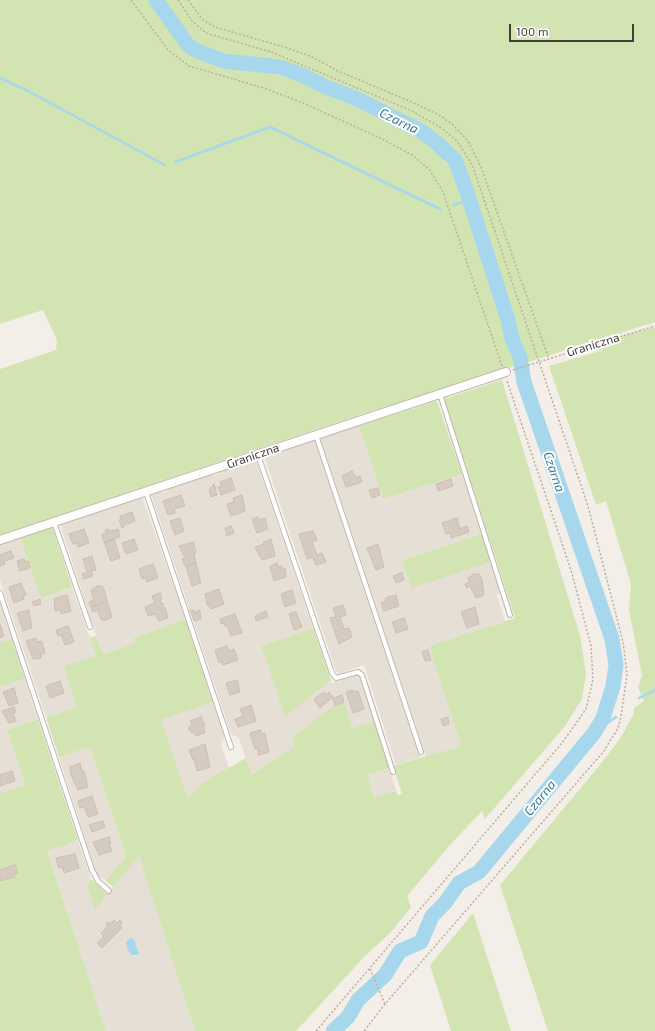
<!DOCTYPE html>
<style>
body{margin:0}
#map{position:relative;width:655px;height:1031px;overflow:hidden;background:#f3eee7;font-family:"Exo 2",sans-serif}
canvas{display:block}
.scale{position:absolute;left:509px;top:24px;width:125px;height:18px;box-sizing:border-box;border:2px solid #453e37;border-top:0;padding-left:5px;font-size:12px;line-height:14px;white-space:nowrap;color:#453e37;-webkit-text-stroke:3px #fff;paint-order:stroke}
</style>
<div id="map">
<canvas width="655" height="1031"></canvas>
<div class="scale">100 m</div>
</div>
<script>
const ctx = document.querySelector('canvas').getContext('2d');
ctx.lineJoin = 'round';
function paint(path, color) { ctx.fillStyle = color; ctx.fill(path, 'evenodd'); }
const shape = rows => new Path2D(rows.map(r => 'M' + r).join(''));
function strokePath(path, color, width, dash) { ctx.strokeStyle = color; ctx.lineWidth = width; ctx.lineCap = dash ? 'butt' : 'round'; ctx.setLineDash(dash || []); ctx.stroke(path); }
function drawText(font, color, halo, rows, align = 'center') {
  ctx.font = font + ' "Exo 2",sans-serif'; ctx.lineWidth = 4; ctx.setLineDash([]); ctx.textBaseline = 'middle'; ctx.strokeStyle = halo; ctx.fillStyle = color; for (const [text, x, y, turn = 0] of rows) {
    ctx.save(); ctx.translate(x, y); ctx.rotate((+turn || 0) * Math.PI / 180); ctx.textAlign = isNaN(turn) ? turn : align; if (halo) ctx.strokeText(text, 0, 0); ctx.fillText(text, 0, 0); ctx.restore();
  }
}
paint(shape([
 [359,425,383,499,462,474,482,534,402,560,411,587,491,562,500,593,497,595,505,621,429,646,461,746,426,757,320,438],
 [313,440,317,442,420,757,396,765,364,665,340,673,336,671,265,459,266,455],
 [256,460,313,628,261,646,285,716,331,680,332,683,359,673,375,721,352,728,344,703,327,710,295,746,251,774,239,738,231,734,151,494,159,491,162,493,167,491,168,488,211,474,213,476,219,474,221,471],
 [142,497,186,619,133,638,135,643,102,654,60,524],
 [20,537,41,598,72,587,96,656,77,707,46,717,0,580,0,544],
 [0,604,12,639,0,643],
 [25,679,38,719,7,730,25,785,0,793,0,687],
 [213,702,225,736,221,744,229,768,202,783,188,799,161,720],
 [90,746,126,856,106,880,97,876,59,757],
 [389,768,396,791,374,798,368,775],
 [78,840,91,879,87,886,95,909,139,855,195,1031,106,1031,47,850]
]), '#e6dfd6');
paint(shape([
 [0,0,655,0,655,322,576,347,655,327,655,1031,548,1031,500,885,599,766,622,736,634,713,634,708,644,701,638,688,642,675,629,610,631,584,606,501,596,505,549,366,604,350,566,350,356,416,0,535,0,369,56,350,57,340,43,310,0,324],
 [502,380,580,636,586,673,582,699,565,726,485,819,482,811,449,846,407,896,411,907,390,933,365,956,296,1031,195,1031,139,856,113,887,106,880,126,856,90,747,59,757,46,717,77,707,64,666,96,656,90,638,96,636,103,654,135,643,133,638,186,619,213,702,161,720,188,798,202,783,246,758,252,774,295,746,292,738,327,710,344,702,352,728,375,721,389,768,368,775,374,798,396,791,398,796,402,794,393,766,461,746,429,646,515,618,444,399],
 [437,401,462,474,383,499,359,426],
 [52,526,72,587,41,598,20,537],
 [482,534,491,562,411,588,402,560],
 [313,628,331,680,285,717,261,646],
 [12,639,25,679,0,687,0,643],
 [38,719,78,840,47,851,106,1031,0,1031,0,793,25,785,7,730],
 [91,879,107,894,95,910,87,886],
 [473,913,511,1031,451,1031,430,965]
]), '#d3e4b3');
paint(shape([
 [130,938,134,939,139,955,132,955,127,949,126,942]
]), '#a7d7ec');
strokePath(shape([
 [0,78,28,91,165,165],
 [175,162,270,127,440,209],
 [453,205,469,200],
 [639,698,655,690],
 [594,733,616,717]
]), '#a7d7ec', 2.5);
strokePath(shape([
 [156,0,188,45,195,50,224,61,280,67,302,75,326,87,357,99,421,131,437,143,455,160,466,189,508,320,512,339,520,357,524,382,612,639,616,665,613,686,603,718,594,733,479,872,459,883,445,903,432,916,421,942,400,951,385,975,358,1000,348,1017,333,1031]
]), '#a7d7ec', 15);
const building = shape([
 [352,471,356,477,360,476,362,482,346,487,342,476,352,471],
 [231,478,235,490,221,495,218,487,222,486,220,482,231,478],
 [451,479,453,486,438,491,436,484,451,479],
 [214,484,217,495,211,497,209,490,214,484],
 [378,488,380,495,372,498,369,490,378,488],
 [181,495,185,506,174,509,175,513,168,515,163,501,181,495],
 [242,495,245,511,231,516,227,504,234,502,233,498,242,495],
 [132,512,135,521,124,525,124,527,122,528,119,520,121,519,120,516,132,512],
 [258,517,259,520,265,518,268,529,257,533,252,519,258,517],
 [180,518,184,531,175,535,170,521,180,518],
 [457,518,460,529,467,526,469,532,451,538,450,533,446,534,442,523,457,518],
 [231,526,234,533,227,536,225,528,231,526],
 [84,529,89,543,78,547,77,543,73,544,69,534,84,529],
 [108,529,110,531,118,529,120,537,104,542,102,534,106,533,105,530,108,529],
 [313,531,317,540,312,542,317,555,322,553,326,562,316,565,313,557,307,559,299,534,313,531],
 [114,539,120,558,111,561,104,542,114,539],
 [134,539,138,550,126,554,122,543,134,539],
 [271,539,275,556,262,560,255,547,264,544,263,542,271,539],
 [193,542,196,552,194,555,196,562,185,566,182,559,185,558,179,546,193,542],
 [378,544,384,567,376,570,367,548,378,544],
 [11,551,14,558,4,561,5,564,0,566,0,555,11,551],
 [92,556,96,570,91,571,93,576,84,579,82,574,87,572,83,559,92,556],
 [24,559,25,562,28,561,30,568,20,571,17,561,24,559],
 [196,563,201,583,192,586,186,566,196,563],
 [277,563,279,567,282,566,283,569,285,568,286,577,274,581,270,566,277,563],
 [153,564,158,578,147,582,146,578,142,579,139,569,153,564],
 [402,573,404,580,396,583,393,576,402,573],
 [474,574,479,574,482,579,484,595,476,598,470,586,466,588,465,584,469,583,468,578,474,574],
 [21,583,26,595,23,596,24,599,14,603,9,587,21,583],
 [97,586,102,586,104,589,107,601,91,607,89,602,94,600,91,590,97,586],
 [219,589,224,604,211,609,207,604,205,594,219,589],
 [292,590,296,603,285,607,281,594,292,590],
 [160,593,162,599,160,600,161,603,164,604,162,606,165,608,168,618,159,621,155,614,148,616,145,607,155,603,152,596,160,593],
 [67,595,71,611,61,614,60,610,55,611,54,599,67,595],
 [396,595,399,606,384,611,381,603,386,602,385,598,396,595],
 [40,599,41,604,34,606,32,602,40,599],
 [107,601,112,617,106,620,101,620,98,610,93,612,91,607,107,601],
 [343,605,346,615,340,617,344,629,349,628,352,637,339,644,330,618,336,617,333,608,343,605],
 [475,607,479,624,467,628,461,612,475,607],
 [29,610,32,628,23,631,17,613,29,610],
 [190,610,193,610,194,612,200,610,201,619,194,621,190,610],
 [266,611,268,617,256,621,255,616,266,611],
 [296,612,302,627,294,630,289,614,296,612],
 [235,614,242,633,231,636,227,625,225,626,224,623,221,624,220,619,235,614],
 [404,618,408,629,396,633,392,622,404,618],
 [0,624,4,636,0,638,0,624],
 [68,626,74,642,65,645,61,635,58,636,56,630,68,626],
 [36,638,37,642,42,641,45,653,41,654,41,658,33,659,26,641,36,638],
 [227,646,229,651,234,649,238,660,223,665,222,662,219,663,215,650,227,646],
 [428,650,431,660,425,661,422,652,428,650],
 [237,680,240,692,230,695,226,683,237,680],
 [60,681,64,693,50,698,46,686,60,681],
 [14,688,18,703,9,706,3,692,14,688],
 [353,690,354,692,358,691,364,709,353,713,346,692,353,690],
 [324,692,326,695,329,692,333,697,320,708,314,699,324,692],
 [342,695,344,702,335,706,333,698,342,695],
 [251,705,256,721,238,727,235,719,243,716,240,709,251,705],
 [14,707,16,712,13,713,16,721,9,723,2,711,14,707],
 [201,717,205,726,203,726,205,733,196,736,194,732,192,733,188,728,192,725,190,721,201,717],
 [448,717,449,724,443,726,441,719,448,717],
 [260,730,262,734,265,733,269,752,259,755,257,748,255,749,250,733,260,730],
 [205,744,210,767,197,771,194,759,193,760,189,750,205,744],
 [80,763,82,771,84,771,88,787,78,790,71,775,70,767,80,763],
 [12,771,15,781,0,786,0,774,0,775,12,771],
 [92,796,98,814,88,817,85,809,83,807,80,808,78,801,92,796],
 [103,821,105,827,92,832,89,825,103,821],
 [109,837,111,843,109,844,112,851,99,855,93,842,109,837],
 [75,854,79,868,64,873,62,867,59,868,56,858,75,854],
 [15,865,18,873,14,874,15,877,0,881,0,870,15,865],
 [114,920,117,923,120,920,122,922,120,926,122,928,102,948,97,943,104,936,101,933,108,926,106,925,108,922,110,924,114,920]
]);
paint(building, '#d6cbc0');
strokePath(building, '#cebfb1', 1);
const lane = shape([
 [440,394,510,615],
 [316,435,421,752],
 [258,455,332,673,336,678,358,672,362,675,393,772],
 [146,492,231,747],
 [54,522,90,627],
 [0,593,92,870,98,881,109,891]
]);
const street = shape([
 [0,540,506,372]
]);
strokePath(lane, '#c0b8ad', 6);
strokePath(street, '#c0b8ad', 10);
strokePath(shape([
 [131,0,168,50,189,66,264,88,303,103,380,138,412,155,429,169,443,192,502,366],
 [178,0,192,21,206,33,271,52,412,111,443,129,458,142,473,167,588,506,623,642,627,674,621,717,618,728,604,751,385,1004,364,1031],
 [188,0,203,20,215,27,284,47,310,56,338,71,414,103,439,115,453,125,468,141,481,167,549,359],
 [513,370,655,326],
 [370,969,385,1004],
 [316,1031,562,743,586,709,593,679,591,646,571,570,507,381]
]), '#beaf9d', 1.5, [2, 2]);
strokePath(lane, '#fff', 4);
strokePath(street, '#fff', 8);
drawText('12px', '#453e37', '#fff', [
 ["Graniczna",593,345,-17],
 ["Graniczna",253,456,-19]
]);
drawText('italic 13px', '#327a9c', '#fff', [
 ["Czarna",399,121,26],
 ["Czarna",554,472,71],
 ["Czarna",540,798,-51]
]);
</script>
